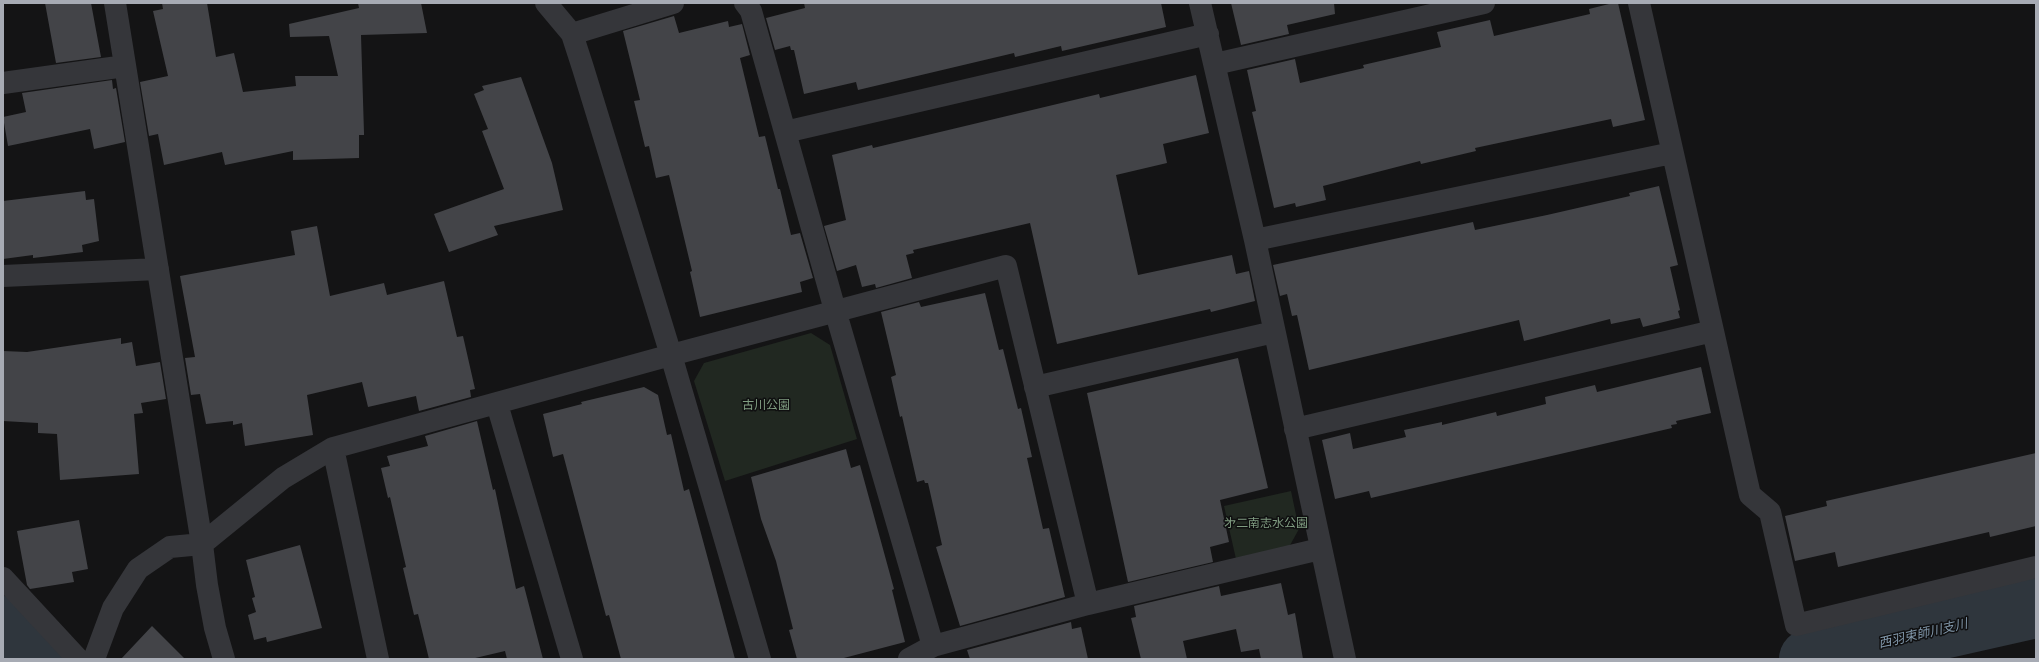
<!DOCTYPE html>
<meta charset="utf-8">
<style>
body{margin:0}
#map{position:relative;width:2039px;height:662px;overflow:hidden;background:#141415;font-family:"PT Sans",sans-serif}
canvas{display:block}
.frame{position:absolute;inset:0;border:4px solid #a7abb4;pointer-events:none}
</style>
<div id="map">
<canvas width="2039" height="662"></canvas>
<div class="frame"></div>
</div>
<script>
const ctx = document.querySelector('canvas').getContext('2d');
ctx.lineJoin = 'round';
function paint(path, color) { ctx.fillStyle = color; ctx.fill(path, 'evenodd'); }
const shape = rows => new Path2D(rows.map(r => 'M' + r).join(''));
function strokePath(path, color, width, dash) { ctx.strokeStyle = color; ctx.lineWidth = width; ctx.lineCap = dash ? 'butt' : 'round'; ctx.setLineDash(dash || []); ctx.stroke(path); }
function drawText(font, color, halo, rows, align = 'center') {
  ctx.font = font + ' "PT Sans","Noto Sans JP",sans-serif'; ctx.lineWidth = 3; ctx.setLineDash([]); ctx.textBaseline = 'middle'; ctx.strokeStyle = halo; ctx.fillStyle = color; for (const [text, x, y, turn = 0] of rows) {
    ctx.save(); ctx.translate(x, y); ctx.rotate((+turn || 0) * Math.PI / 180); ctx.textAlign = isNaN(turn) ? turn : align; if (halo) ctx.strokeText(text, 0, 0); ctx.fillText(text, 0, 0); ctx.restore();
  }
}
paint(shape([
 [811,333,830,345,857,439,725,481,694,381,704,363],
 [1291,491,1299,529,1289,547,1236,559,1224,506]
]), '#212821');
strokePath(shape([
 [3,626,34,659],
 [1809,659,2036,608]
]), '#2f363d', 60);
paint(shape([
 [45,3,91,3,101,57,56,63],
 [162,3,207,3,216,57,234,53,243,92,296,86,295,76,338,76,329,36,290,37,289,24,359,8,358,3,421,3,427,33,361,35,364,133,364,135,359,135,359,158,293,160,293,151,225,165,222,152,164,165,158,134,149,136,140,82,168,76,153,11,163,9],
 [804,3,1161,3,1166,27,1062,51,1061,46,1015,57,1014,53,858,90,856,82,804,94,794,50,791,50,790,46,775,50,766,18,805,8],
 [1231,3,1334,3,1335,14,1287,25,1289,34,1241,45],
 [1613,3,1618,3,1645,120,1613,127,1611,119,1475,148,1476,151,1421,164,1420,161,1323,186,1326,200,1296,207,1295,203,1274,208,1252,112,1256,111,1247,70,1295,59,1300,83,1364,68,1363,65,1441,47,1437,32,1490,20,1494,36,1590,14,1589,9],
 [674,16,679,33,728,21,729,27,742,24,750,55,740,58,759,137,765,136,778,189,780,189,791,235,800,233,813,278,800,282,802,292,700,317,690,272,692,271,669,175,656,178,649,146,645,147,634,101,640,100,623,31],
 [1196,75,1209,133,1163,144,1167,163,1116,175,1138,275,1232,255,1236,274,1249,271,1255,301,1211,312,1210,309,1057,344,1030,223,913,250,914,253,906,255,912,278,876,288,875,284,862,287,856,265,837,271,824,226,846,220,832,155,872,145,873,148,1099,94,1100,98],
 [521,77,552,163,563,210,494,226,498,235,449,252,434,214,504,189,482,131,488,129,474,94,484,90,482,86],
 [112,80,113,89,116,88,125,142,94,149,90,129,8,146,3,117,26,112,22,93],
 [1659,186,1678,265,1670,267,1680,310,1678,311,1680,318,1643,327,1640,318,1611,324,1610,319,1524,341,1519,320,1309,370,1297,315,1292,316,1287,294,1280,296,1273,265,1473,222,1475,230,1547,215,1630,196,1629,193],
 [85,191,86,200,94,199,99,241,82,245,83,252,33,258,33,255,3,259,3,201],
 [317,226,330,296,384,283,387,295,444,281,457,337,463,336,475,389,470,390,471,397,419,411,416,396,368,407,362,382,307,395,313,435,245,446,242,423,233,425,233,421,206,424,200,394,191,395,185,358,195,357,180,276,295,255,291,231],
 [985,293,999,350,1003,349,1018,409,1021,408,1032,457,1027,458,1043,529,1049,528,1065,597,960,626,936,547,942,545,928,483,925,483,924,480,917,482,902,416,900,417,891,377,896,375,881,312,919,302,921,307],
 [121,338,121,344,132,342,136,366,160,362,166,399,141,403,143,413,134,414,139,474,60,480,57,434,38,433,38,423,3,421,3,351,27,352],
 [1238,358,1268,488,1220,500,1229,542,1210,547,1213,562,1128,582,1087,393],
 [1701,367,1711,413,1676,421,1677,424,1671,425,1672,428,1371,498,1369,491,1335,499,1322,440,1350,433,1353,449,1406,437,1404,430,1442,422,1442,425,1496,412,1497,416,1546,404,1545,397,1595,385,1597,392],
 [644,387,658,395,667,435,671,434,684,491,689,489,735,659,621,659,609,615,606,616,563,454,553,457,543,414,582,404,581,402],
 [477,421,493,490,495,489,516,589,524,586,543,659,507,659,505,651,471,659,429,659,418,614,414,615,403,568,406,567,390,497,388,498,381,468,390,466,387,456,428,446,425,436],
 [846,449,851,468,860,465,894,589,892,590,905,642,840,659,797,659,789,630,793,629,776,561,761,519,751,477],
 [2036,453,2036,526,1990,537,1989,532,1838,567,1835,552,1795,561,1785,516,1827,506,1826,501],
 [79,520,88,569,72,572,74,582,30,589,27,585,17,531],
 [300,545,322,628,267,642,266,637,254,640,248,615,256,612,252,598,255,597,246,560],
 [1281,583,1288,615,1295,613,1303,659,1261,659,1259,649,1241,652,1236,629,1183,641,1187,659,1141,659,1131,618,1136,617,1134,606,1219,586,1221,596],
 [1071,622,1072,629,1081,627,1088,659,970,659,967,650],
 [152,626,185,659,121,659]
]), '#434448');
strokePath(shape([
 [115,3,202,544,207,585,215,628,224,659],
 [546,3,572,34,583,68,671,355,760,659],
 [745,3,751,11,835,310,933,646],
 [1200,3,1255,240,1345,659],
 [1639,3,1750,495,1770,512,1796,625,2036,567],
 [572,34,673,3],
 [1215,64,1484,3],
 [3,83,125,66],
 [785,132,1208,34],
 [1255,240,1672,153],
 [3,276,158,269],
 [1035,387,1274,332],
 [497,404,572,659],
 [1295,429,1713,331],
 [333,448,378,659],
 [3,578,78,659],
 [94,659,113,608,138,569,170,547,202,544,283,478,333,448,671,355,1006,266,1088,604],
 [909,659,933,646,1088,604,1320,549]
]), '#35363a', 22);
drawText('12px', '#809d82', '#0f0f10', [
 ["古川公園",766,406],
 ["㐧二南志水公園",1266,524]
]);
drawText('italic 13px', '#8298ab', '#0f0f10', [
 ["西羽束師川支川",1923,634,-13]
]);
</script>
